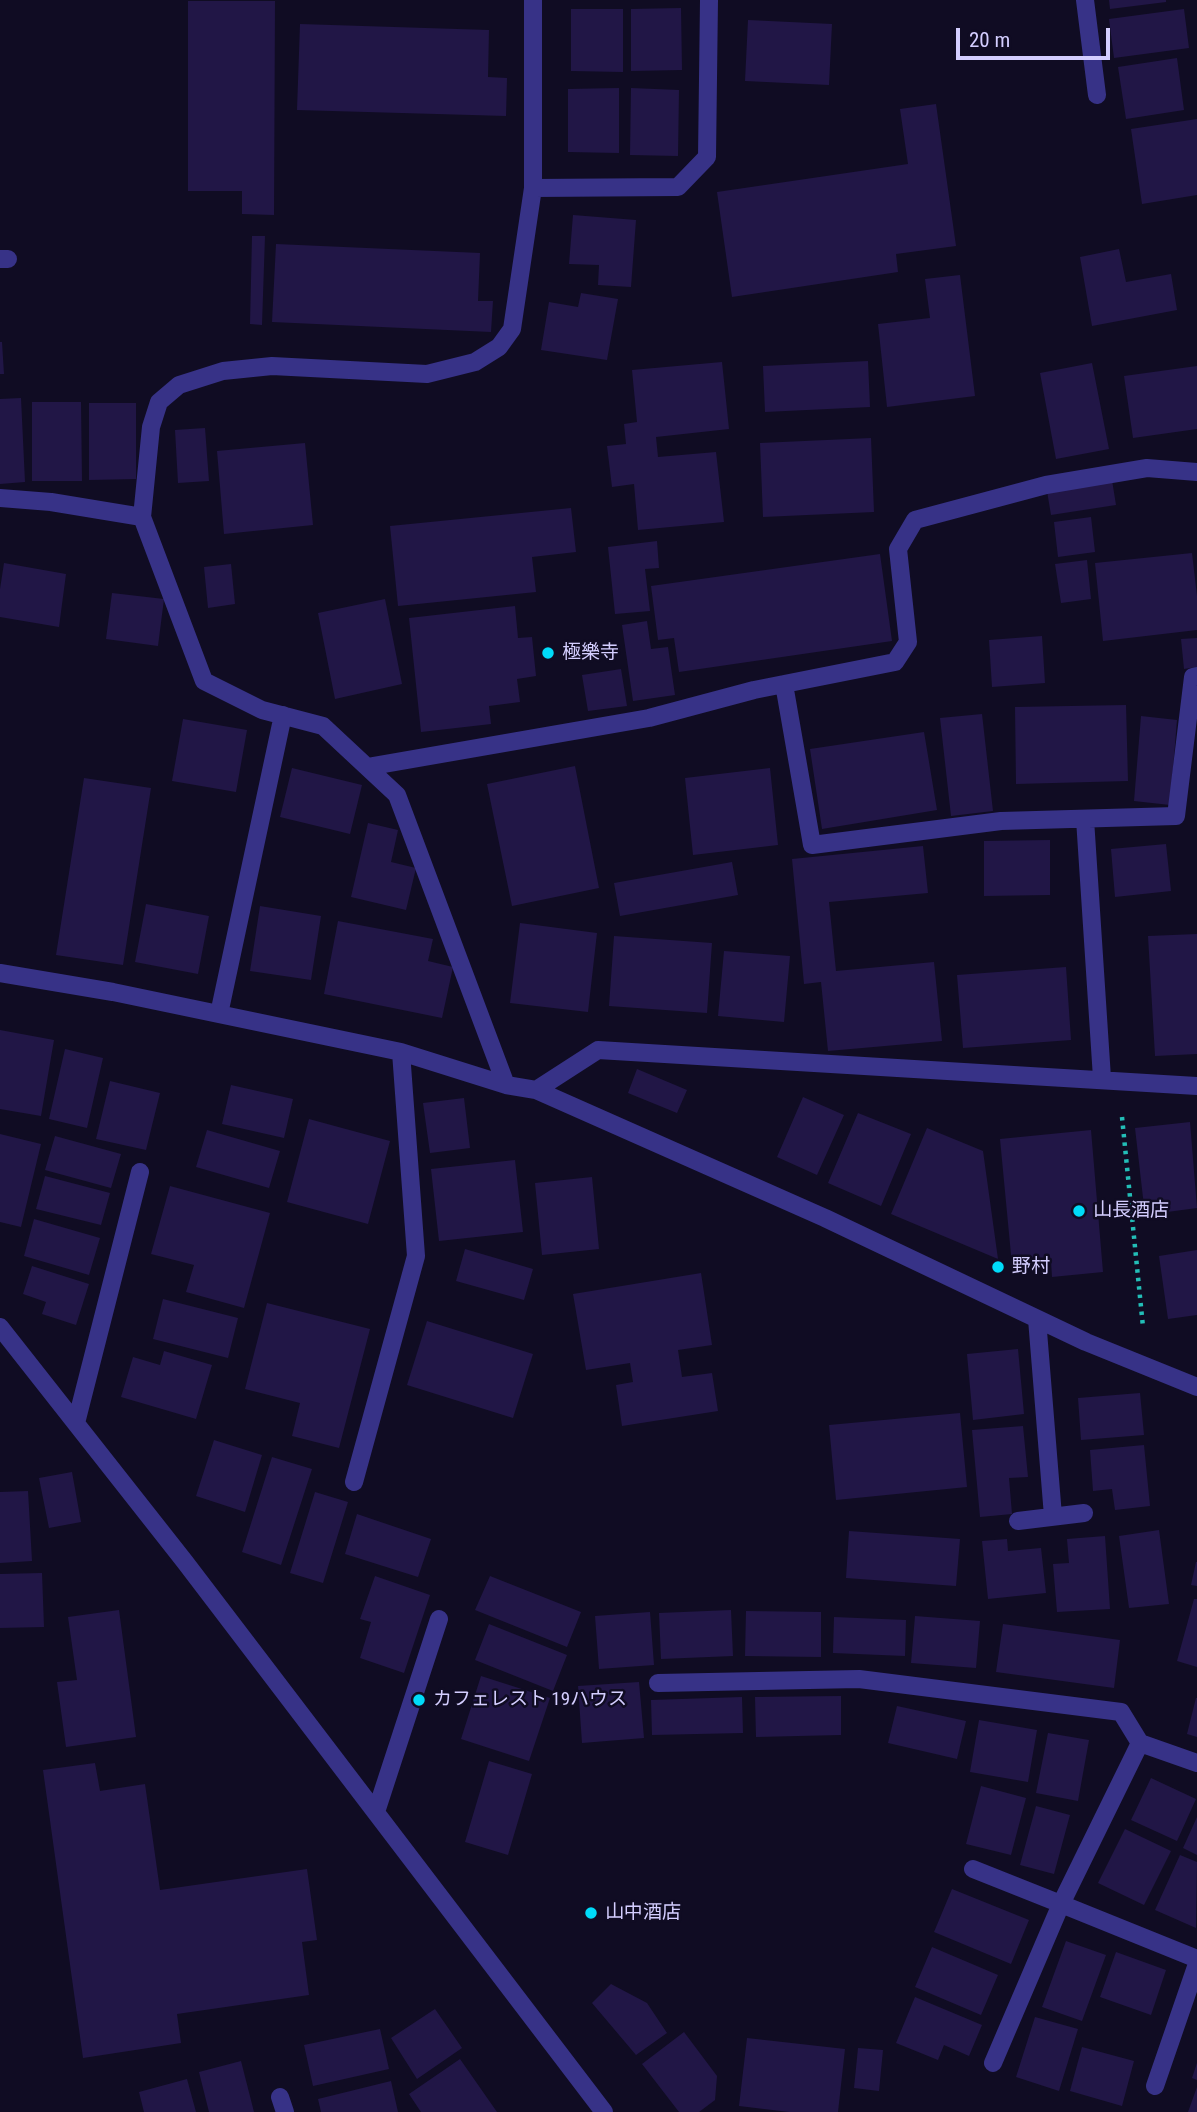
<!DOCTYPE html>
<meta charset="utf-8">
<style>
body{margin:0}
#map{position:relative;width:1197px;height:2112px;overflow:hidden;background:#100c23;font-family:"Roboto Condensed",sans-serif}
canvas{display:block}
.scale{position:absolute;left:956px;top:28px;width:154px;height:32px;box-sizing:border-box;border:4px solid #d4ceff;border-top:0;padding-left:9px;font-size:21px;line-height:24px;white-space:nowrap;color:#d4ceff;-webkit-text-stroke:5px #100c23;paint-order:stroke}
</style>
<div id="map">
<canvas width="1197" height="2112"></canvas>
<div class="scale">20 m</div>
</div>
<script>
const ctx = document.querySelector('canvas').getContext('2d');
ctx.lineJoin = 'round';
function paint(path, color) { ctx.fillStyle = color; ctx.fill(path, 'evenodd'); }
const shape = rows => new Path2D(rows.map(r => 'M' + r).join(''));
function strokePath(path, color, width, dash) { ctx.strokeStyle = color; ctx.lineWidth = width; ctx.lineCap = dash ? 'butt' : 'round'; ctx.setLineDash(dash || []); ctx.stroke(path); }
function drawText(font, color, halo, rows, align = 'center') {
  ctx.font = font + ' "Roboto Condensed","Noto Sans JP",sans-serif'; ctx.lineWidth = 5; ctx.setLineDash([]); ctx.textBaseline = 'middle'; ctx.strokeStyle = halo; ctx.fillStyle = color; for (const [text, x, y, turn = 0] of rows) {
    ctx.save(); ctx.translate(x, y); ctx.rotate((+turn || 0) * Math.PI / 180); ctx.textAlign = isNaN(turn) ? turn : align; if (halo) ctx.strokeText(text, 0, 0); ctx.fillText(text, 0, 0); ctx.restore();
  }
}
paint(shape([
 [1109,0,1166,0,1166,2,1110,9],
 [188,1,275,1,274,215,242,214,242,191,188,191],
 [681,8,682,70,631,71,631,9],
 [571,9,623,9,623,72,571,71],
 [1184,9,1189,48,1114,58,1109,19],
 [748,20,832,24,829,85,745,81],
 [300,24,489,30,488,77,507,78,506,116,297,110],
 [1177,58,1184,110,1126,119,1118,67],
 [619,88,619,153,568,152,568,89],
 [631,88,679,90,678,156,630,155],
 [936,104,956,246,896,254,898,272,732,297,717,192,908,164,900,109],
 [1197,119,1197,195,1142,204,1131,129],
 [573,215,636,220,631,287,598,285,599,265,569,264],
 [252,236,265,236,262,325,250,324],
 [276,244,480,253,478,301,493,301,491,332,272,322],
 [1119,249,1126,282,1171,274,1177,310,1092,326,1080,257],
 [960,275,975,396,887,407,878,324,930,318,925,279],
 [581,293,618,299,607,360,541,350,549,302,578,307],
 [0,342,2,342,4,374,0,374],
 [868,361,870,407,765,412,763,366],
 [722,362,729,429,656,437,658,457,716,452,724,522,638,530,634,484,612,487,607,446,626,444,624,424,637,422,632,370],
 [1092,363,1109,449,1056,459,1040,373],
 [1197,366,1197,429,1133,438,1124,376],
 [21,398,25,482,0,484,0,399],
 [32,402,81,402,82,481,32,481],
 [89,403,136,403,136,479,89,480],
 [205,428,209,481,178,483,175,430],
 [871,438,874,512,763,517,760,443],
 [305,443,313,525,224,534,217,451],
 [1112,480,1116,505,1051,515,1047,491],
 [571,508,576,552,532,557,536,592,398,606,390,526],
 [1091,517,1095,552,1058,557,1054,522],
 [657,541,659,568,645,569,650,611,615,614,608,547],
 [1192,553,1197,596,1197,630,1103,641,1095,563],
 [880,554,892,641,679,672,674,638,658,640,651,586],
 [1087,560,1091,599,1061,603,1055,564],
 [4,563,66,574,59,627,0,617,0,589],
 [231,564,235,604,208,608,204,567],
 [112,593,164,599,158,646,106,639],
 [385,599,402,684,335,699,318,613],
 [515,606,518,638,532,637,536,676,517,679,520,702,489,706,491,724,421,732,409,618],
 [647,621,651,649,668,647,675,695,633,701,622,625],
 [1042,636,1045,683,992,687,989,640],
 [1197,638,1197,667,1184,669,1181,639],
 [621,669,627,706,588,711,582,675],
 [1126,705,1128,781,1016,784,1015,707],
 [982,714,993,811,951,816,940,718],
 [1141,716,1177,720,1170,805,1134,801],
 [183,719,247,730,236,792,172,781],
 [924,732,937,810,822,829,810,749],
 [575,766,599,888,512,906,487,784],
 [292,768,362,785,350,834,280,817],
 [770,768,778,845,693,855,685,778],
 [84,778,151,788,123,965,56,955],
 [368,823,398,830,391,862,416,868,406,910,351,897],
 [1050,840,1050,895,984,896,984,841],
 [1166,844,1171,891,1115,897,1111,849],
 [923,846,928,893,829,902,836,971,934,962,942,1041,828,1051,821,982,804,984,792,859],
 [732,862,738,895,620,916,614,883],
 [146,904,209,916,198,974,135,962],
 [260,906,321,916,311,980,250,971],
 [338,921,433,939,428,961,453,967,442,1018,324,994],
 [520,923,597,933,588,1012,510,1003],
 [1197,934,1197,1054,1155,1056,1148,936],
 [614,936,712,943,707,1013,609,1006],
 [724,951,790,956,784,1022,718,1016],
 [1066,967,1071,1040,963,1048,957,975],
 [0,1030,54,1040,41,1116,0,1109],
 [65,1049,103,1058,87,1128,49,1119],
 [637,1069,687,1090,677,1113,628,1093],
 [110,1081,160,1093,146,1150,96,1139],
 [231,1085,293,1099,284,1138,222,1124],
 [803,1097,844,1115,817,1175,777,1157],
 [464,1098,470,1148,430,1153,423,1103],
 [858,1113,911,1134,881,1206,828,1183],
 [309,1119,390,1141,368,1224,287,1202],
 [1190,1122,1197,1208,1145,1215,1135,1128],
 [927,1128,983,1151,998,1259,891,1214],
 [207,1130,280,1151,269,1188,196,1167],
 [1091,1130,1103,1272,1052,1277,1051,1261,1012,1265,1000,1139],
 [0,1134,41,1144,21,1227,0,1222],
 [55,1136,121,1154,111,1188,45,1170],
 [515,1160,523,1232,439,1241,431,1169],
 [45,1176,110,1193,101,1225,36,1209],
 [592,1177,599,1249,542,1255,535,1183],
 [170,1186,270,1213,244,1308,186,1292,194,1265,151,1254],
 [34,1219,100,1238,89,1275,24,1256],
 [465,1249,533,1269,524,1300,456,1281],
 [1197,1250,1197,1315,1168,1319,1159,1256],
 [32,1266,89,1284,76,1325,42,1314,46,1302,23,1294],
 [701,1273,712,1345,678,1350,682,1377,712,1373,718,1411,622,1426,616,1385,633,1382,630,1363,586,1370,573,1294],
 [163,1299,238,1318,228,1358,153,1339],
 [267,1303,370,1329,339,1448,292,1436,300,1403,245,1389],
 [427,1321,533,1354,513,1418,407,1385],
 [1018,1349,1024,1414,973,1420,967,1354],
 [164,1351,212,1365,196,1419,121,1397,133,1357,160,1365],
 [1140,1393,1144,1435,1081,1440,1078,1398],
 [960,1413,967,1487,836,1500,829,1425],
 [1023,1426,1028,1477,1009,1478,1012,1514,980,1517,972,1430],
 [214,1440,262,1455,245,1512,196,1496],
 [1144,1445,1150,1506,1115,1510,1112,1489,1093,1491,1090,1450],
 [272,1457,312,1469,281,1565,242,1552],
 [72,1472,81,1522,49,1528,39,1478],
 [28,1491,32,1561,0,1563,0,1492],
 [315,1492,348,1502,323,1583,290,1573],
 [357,1514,431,1539,418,1577,345,1554],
 [1159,1530,1169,1604,1129,1608,1119,1536],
 [849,1531,960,1539,956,1586,846,1578],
 [1105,1536,1110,1609,1057,1612,1053,1564,1069,1563,1067,1539],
 [1007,1539,1008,1551,1041,1548,1046,1593,988,1599,982,1541],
 [1196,1562,1197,1562,1197,1586,1191,1585],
 [42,1573,44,1627,0,1628,0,1574],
 [375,1576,430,1595,404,1673,360,1658,371,1622,360,1619],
 [490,1576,581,1612,567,1647,475,1610],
 [1194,1599,1197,1599,1197,1667,1177,1661],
 [119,1610,136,1737,66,1747,57,1682,77,1680,68,1617],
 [731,1610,733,1656,661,1659,659,1613],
 [746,1611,821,1612,821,1657,745,1656],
 [650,1612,654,1665,599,1669,595,1616],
 [915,1616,980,1621,976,1668,911,1663],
 [834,1617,906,1620,905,1656,833,1653],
 [489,1624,567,1655,553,1691,475,1660],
 [1003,1624,1120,1640,1114,1688,996,1672],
 [481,1676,550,1698,529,1761,461,1739],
 [639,1682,644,1738,582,1743,578,1686],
 [841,1696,841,1735,756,1737,755,1697],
 [742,1697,743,1733,652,1735,651,1700],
 [1196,1698,1197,1698,1197,1737,1187,1734],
 [897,1706,966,1721,957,1759,888,1743],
 [979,1720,1037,1730,1028,1782,970,1772],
 [1048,1733,1089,1740,1078,1801,1036,1793],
 [489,1761,532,1774,508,1855,465,1842],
 [95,1763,100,1791,145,1784,160,1890,307,1869,317,1940,302,1942,309,1995,177,2014,181,2043,83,2058,43,1770],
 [1151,1778,1196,1799,1177,1841,1131,1820],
 [981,1786,1026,1798,1011,1855,966,1844],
 [1036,1806,1070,1815,1054,1874,1020,1865],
 [1197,1817,1197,1855,1183,1848],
 [1125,1829,1171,1851,1144,1905,1098,1883],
 [1180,1855,1197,1862,1196,1928,1155,1910],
 [952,1889,1029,1920,1011,1964,934,1932],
 [1066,1941,1106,1955,1082,2021,1042,2007],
 [932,1947,998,1975,981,2015,915,1987],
 [1116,1952,1166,1970,1151,2015,1100,1997],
 [611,1984,647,2003,667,2033,636,2055,592,2003],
 [915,1997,982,2025,969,2056,944,2045,938,2060,896,2043],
 [435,2009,462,2048,417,2079,391,2038],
 [1035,2017,1078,2029,1059,2091,1016,2077],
 [380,2029,389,2069,313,2086,304,2045],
 [684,2032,717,2076,715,2100,699,2112,679,2112,642,2064],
 [747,2038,845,2049,838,2112,789,2112,739,2106],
 [1082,2047,1134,2061,1122,2106,1070,2091],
 [858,2048,883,2050,879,2091,854,2088],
 [460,2059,497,2112,421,2112,409,2094],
 [241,2061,254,2112,209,2112,199,2072],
 [1197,2063,1197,2080,1192,2078],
 [187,2079,196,2112,144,2112,139,2092],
 [391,2081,398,2112,321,2112,318,2099],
 [1197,2087,1197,2112,1188,2112]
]), '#211646');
strokePath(shape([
 [1122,1117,1143,1327]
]), '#23beb7', 4.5, [3.5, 5]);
strokePath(shape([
 [1085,0,1097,95],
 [533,188,678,187,707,157,709,0],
 [0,259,8,259],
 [0,498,51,502,142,517],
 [784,684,812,845,1001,821,1176,816,1193,677,1197,676],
 [367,767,649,718,754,690,895,662,908,642,898,549,915,520,1046,485,1147,468,1197,472],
 [1085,819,1102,1078],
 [0,973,113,992,401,1052,506,1085,536,1090,825,1218,1086,1342,1197,1387],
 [219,1014,283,715],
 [506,1085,397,795,323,726,262,710,204,681,142,517,151,427,159,402,179,385,223,371,272,366,427,374,475,362,499,347,512,329,533,188,533,0],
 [536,1090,598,1050,1197,1086],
 [1037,1319,1053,1516],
 [0,1327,185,1562,604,2112],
 [76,1423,140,1172],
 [354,1482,416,1256,401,1052],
 [1018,1521,1084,1513],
 [658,1683,859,1679,1121,1712,1140,1743],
 [1197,1763,1140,1743,1061,1904,1197,1959],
 [376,1812,439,1619],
 [973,1869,1061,1904,993,2063],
 [1155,2086,1197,1964],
 [280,2097,285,2112]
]), '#373287', 18);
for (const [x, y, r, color] of [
 [548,653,7,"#00dbf9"],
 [1079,1211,7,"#00dbf9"],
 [998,1267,7,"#00dbf9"],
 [419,1700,7,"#00dbf9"],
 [591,1913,7,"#00dbf9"]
]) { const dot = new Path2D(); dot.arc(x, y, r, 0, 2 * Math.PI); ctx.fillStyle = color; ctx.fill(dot); strokePath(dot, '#100c23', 2.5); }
drawText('19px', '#d4ceff', '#100c23', [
 ["極樂寺",562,653],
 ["山長酒店",1093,1211],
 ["野村",1012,1267],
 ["カフェレスト 19ハウス",433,1700],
 ["山中酒店",605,1913]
], 'left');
</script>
